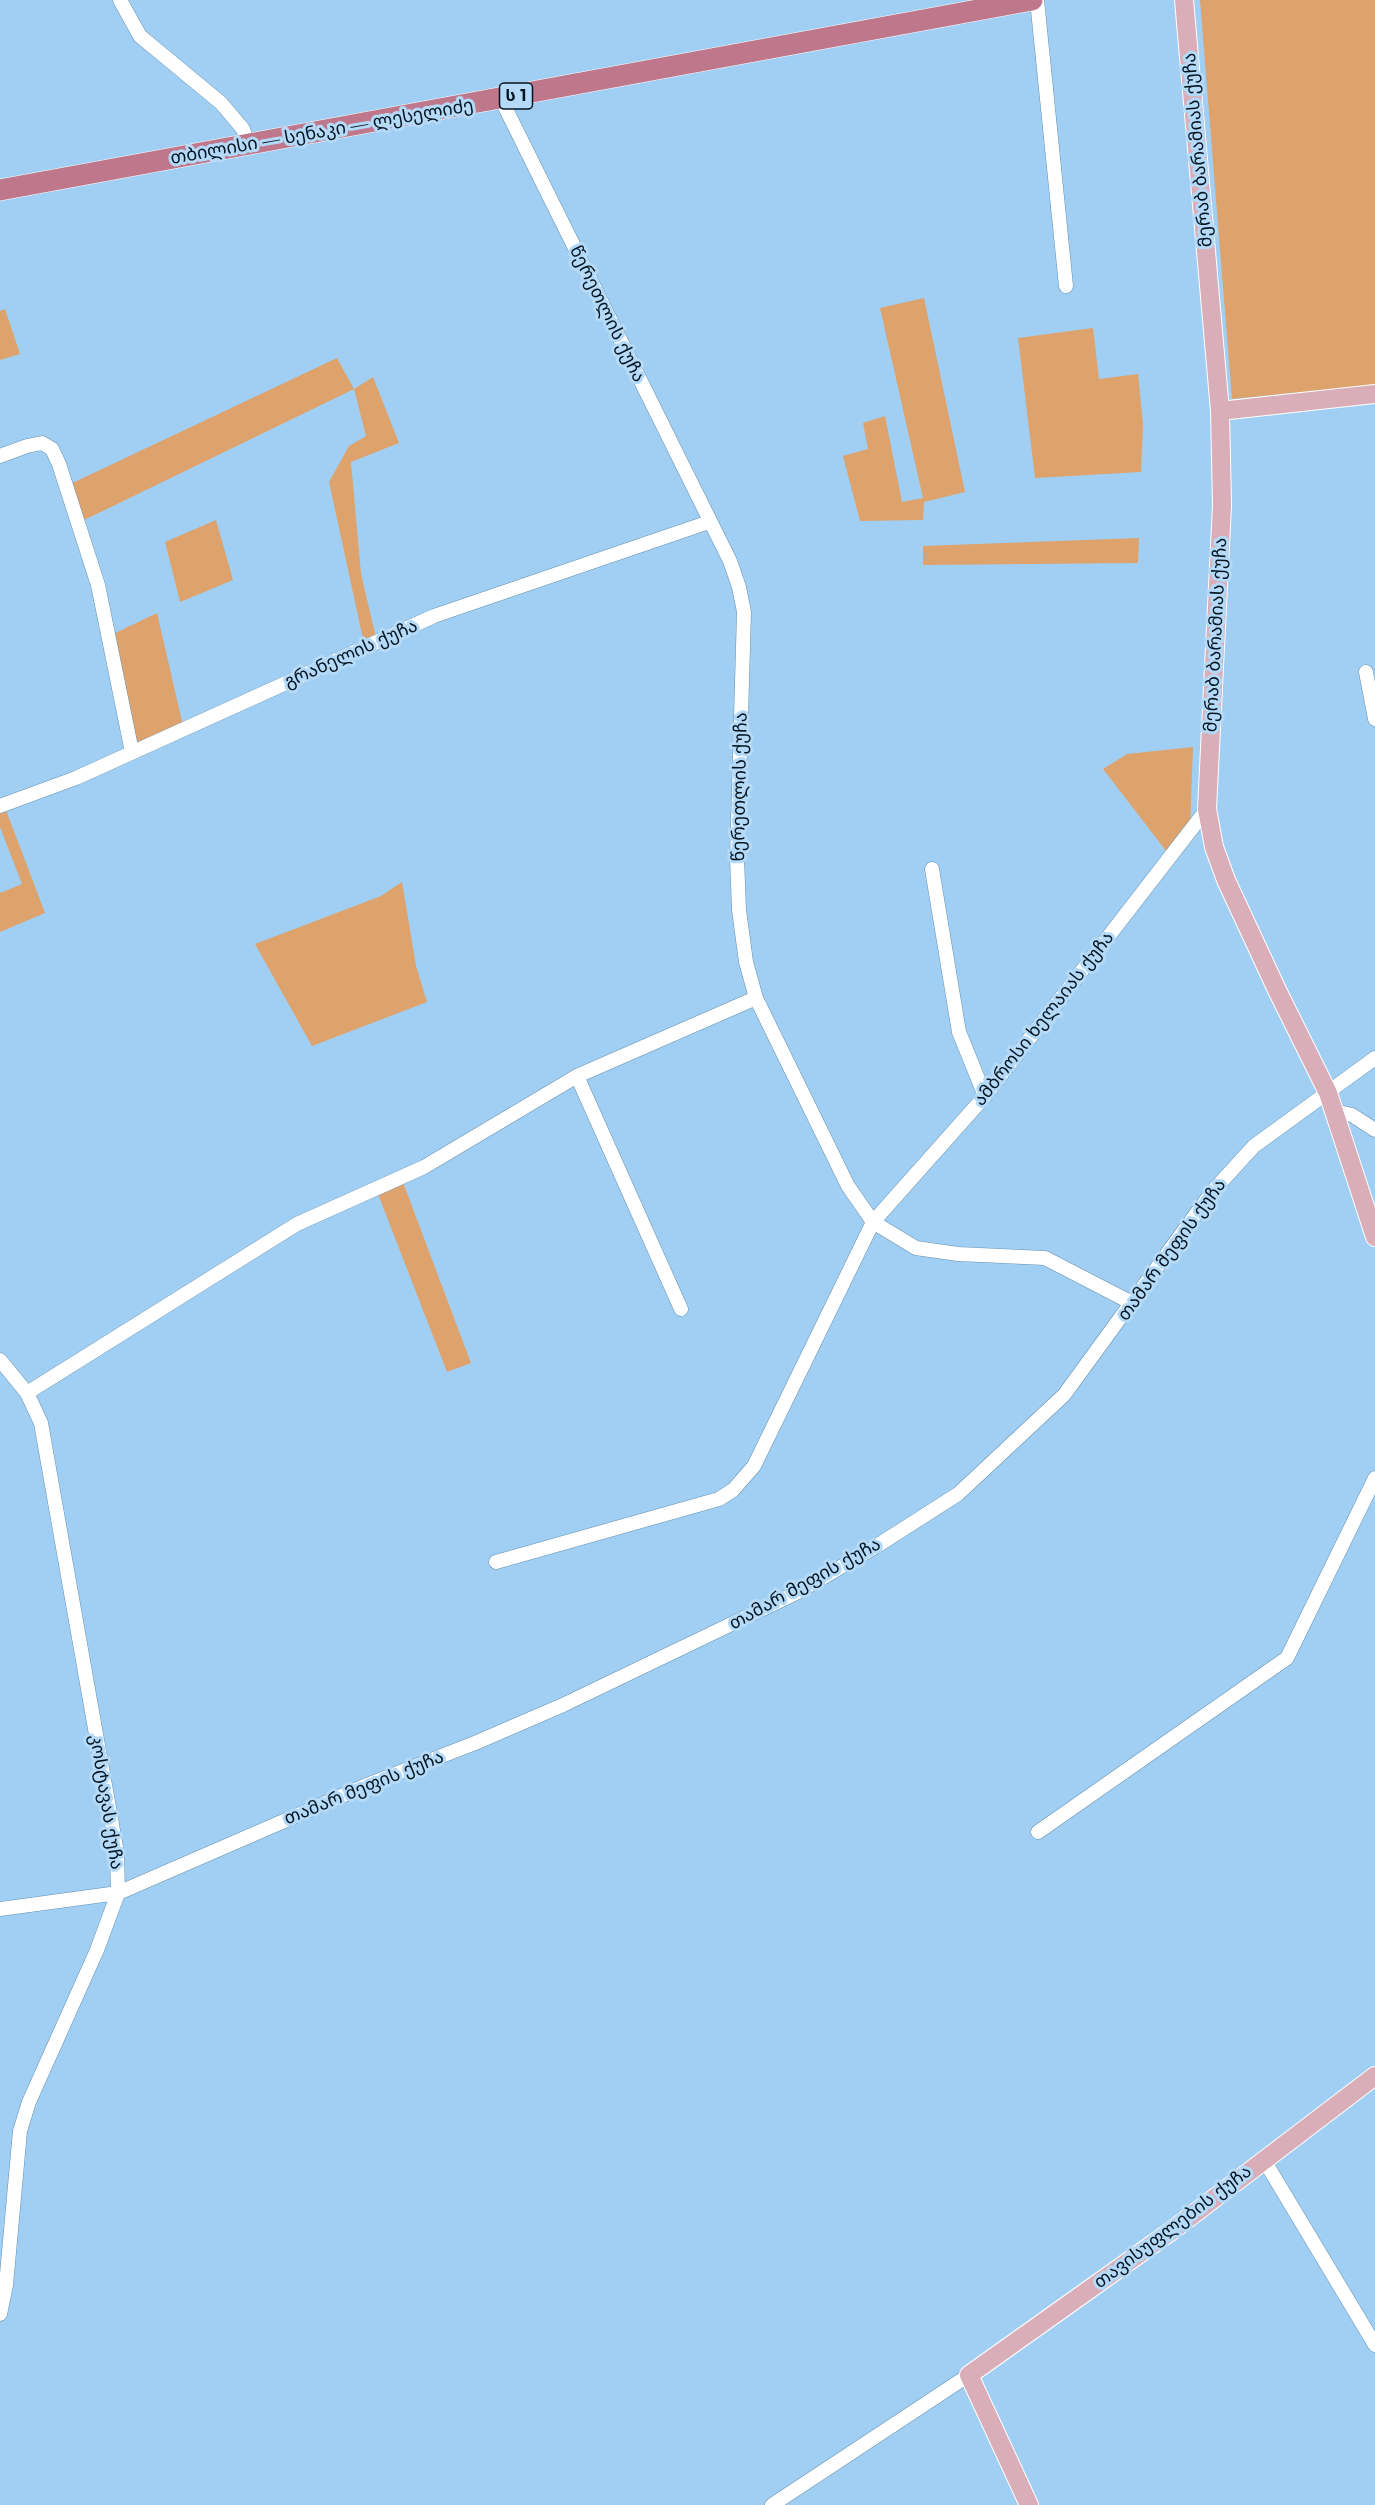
<!DOCTYPE html>
<meta charset="utf-8">
<style>
body{margin:0}
canvas{display:block;background:#a0cff3}
</style>
<canvas width="1375" height="2505"></canvas>
<script>
const ctx = document.querySelector('canvas').getContext('2d');
ctx.lineJoin = 'round';
function paint(path, color) { ctx.fillStyle = color; ctx.fill(path, 'evenodd'); }
const shape = rows => new Path2D(rows.map(r => 'M' + r).join(''));
function strokePath(path, color, width, dash) { ctx.strokeStyle = color; ctx.lineWidth = width; ctx.lineCap = dash ? 'butt' : 'round'; ctx.setLineDash(dash || []); ctx.stroke(path); }
function drawText(font, color, halo, rows, align = 'center') {
  ctx.font = font + ' Montserrat,"Noto Sans Georgian",sans-serif'; ctx.lineWidth = 6; ctx.setLineDash([]); ctx.textBaseline = 'middle'; ctx.strokeStyle = halo; ctx.fillStyle = color; for (const [text, x, y, turn = 0] of rows) {
    ctx.save(); ctx.translate(x, y); ctx.rotate((+turn || 0) * Math.PI / 180); ctx.textAlign = isNaN(turn) ? turn : align; if (halo) ctx.strokeText(text, 0, 0); ctx.fillText(text, 0, 0); ctx.restore();
  }
}
paint(shape([
 [1200,0,1375,0,1375,385,1232,399],
 [924,298,965,492,924,502,923,520,860,521,843,456,868,449,863,423,885,416,902,502,923,498,880,308],
 [5,309,20,354,0,360,0,311],
 [1093,328,1099,379,1138,374,1143,425,1141,472,1035,478,1018,338],
 [337,358,354,389,373,377,399,443,351,462,361,574,377,642,365,648,329,482,349,446,366,436,354,389,78,523,66,486],
 [216,520,233,580,180,602,165,542],
 [1139,538,1138,563,923,565,923,546],
 [157,613,184,730,132,752,109,636],
 [1193,747,1190,830,1170,856,1103,769,1127,754],
 [4,805,45,913,0,932,0,893,22,884,0,827,0,806],
 [402,882,416,966,427,1002,312,1046,255,944,381,896],
 [401,1177,471,1363,447,1372,376,1189]
]), '#dea26d');
const minor = shape([
 [120,0,140,36,221,103,243,129,248,145],
 [1037,0,1066,286],
 [501,99,730,561,739,587,744,612,737,858,739,910,746,962,756,998,848,1186,873,1222,916,1248,958,1254,1045,1258,1132,1303],
 [0,456,27,446,42,443,52,449,59,464,98,585,132,752],
 [1366,672,1375,719],
 [0,806,76,778,434,616,709,522],
 [932,869,959,1032,985,1096],
 [577,1076,681,1309],
 [1334,1111,1352,1115,1375,1130],
 [0,1360,27,1393,41,1423,117,1853,118,1893,97,1950,29,2102,20,2131,6,2285,0,2314],
 [27,1393,297,1224,424,1167,577,1076,756,998],
 [496,1562,719,1499,733,1490,754,1466,873,1222,985,1096,1207,809],
 [1038,1832,1287,1658,1375,1478],
 [0,1909,118,1893,367,1785,475,1743,563,1705,798,1592,875,1547,958,1494,1064,1395,1212,1192,1254,1146,1375,1058],
 [1264,2160,1375,2345],
 [772,2505,969,2375]
]);
const major = shape([
 [1184,0,1220,411,1222,505,1207,809,1214,847,1226,880,1277,990,1328,1093,1375,1237],
 [1220,411,1375,394],
 [1029,2505,969,2375,1170,2232,1375,2076]
]);
const highway = shape([
 [0,190,1032,0]
]);
strokePath(minor, '#6390b2', 15);
strokePath(major, '#fff', 20);
strokePath(highway, '#fff', 22);
strokePath(minor, '#fff', 14);
strokePath(major, '#d9aeb9', 18);
strokePath(highway, '#bf788b', 21);
for (const [x, y, w] of [
 [516,96,33]
]) { const box = new Path2D(); box.roundRect(x - w / 2, y - 13, w, 26, 4.5); ctx.fillStyle = '#b5daf8'; ctx.fill(box); strokePath(box, '#041522', 1.5); }
drawText('bold 16px', '#041522', null, [
 ["ს 1",516,96]
]);
drawText('18px', '#041522', '#b5daf8', [
 ["თბილისი — სენაკი — ლესელიძე",322,132,-10],
 ["მერაბ ბარამიას ქუჩა",1198,150,-95],
 ["წერეთლის ქუჩა",607,314,64],
 ["მერაბ ბარამიას ქუჩა",1216,635,-87],
 ["გრანელის ქუჩა",351,654,-24],
 ["წერეთლის ქუჩა",740,787,-89],
 ["ამბროსი ხელაიას ქუჩა",1044,1019,-52],
 ["თამარ მეფის ქუჩა",1172,1250,-54],
 ["თამარ მეფის ქუჩა",805,1584,-29],
 ["თამარ მეფის ქუჩა",364,1788,-22],
 ["კოსტავას ქუჩა",106,1802,81],
 ["თავისუფლების ქუჩა",1173,2227,-37]
]);
</script>
